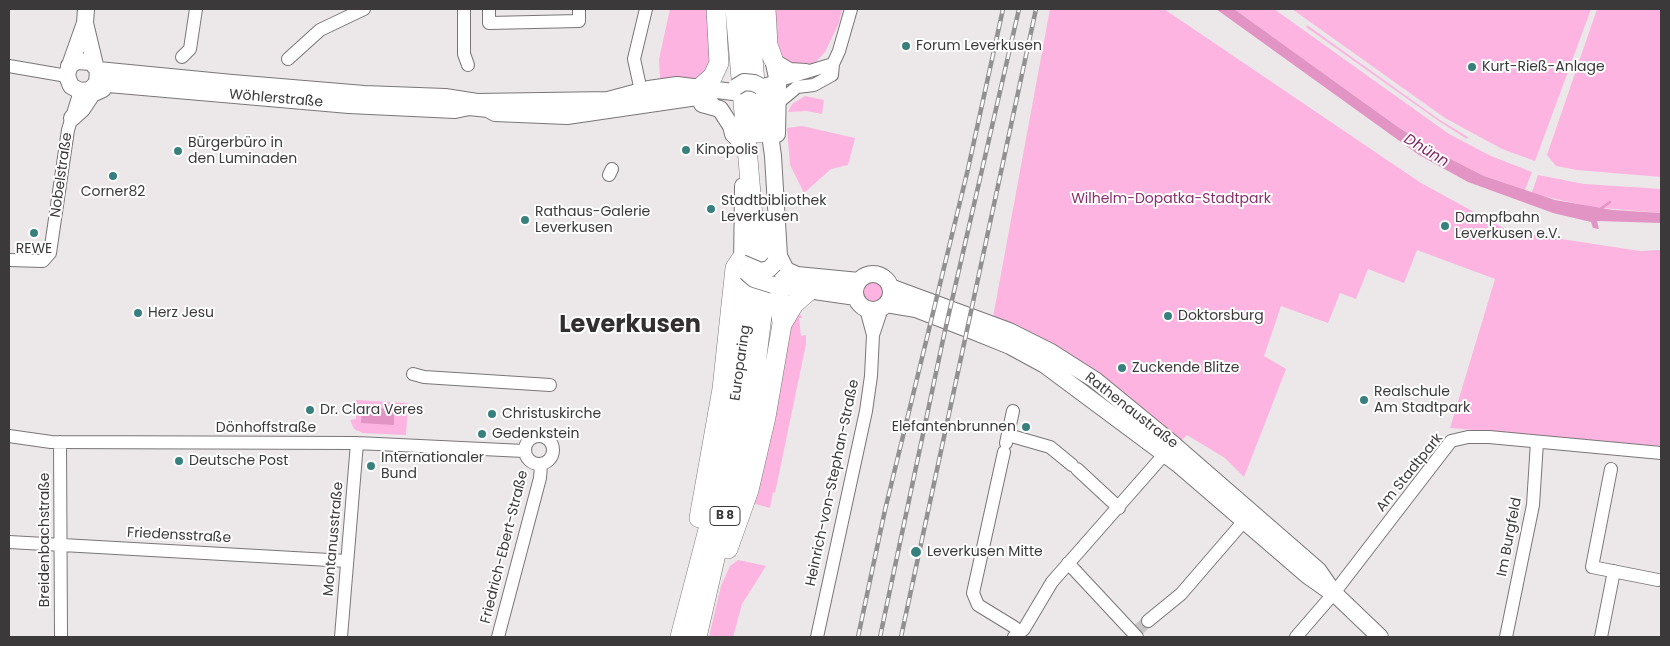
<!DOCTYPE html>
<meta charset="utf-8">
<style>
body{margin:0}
#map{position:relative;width:1670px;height:646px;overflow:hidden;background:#ece8ea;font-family:Poppins,sans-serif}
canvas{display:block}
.frame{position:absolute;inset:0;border:10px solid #3b393a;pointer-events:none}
</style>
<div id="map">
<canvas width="1670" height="646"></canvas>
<div class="frame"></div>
</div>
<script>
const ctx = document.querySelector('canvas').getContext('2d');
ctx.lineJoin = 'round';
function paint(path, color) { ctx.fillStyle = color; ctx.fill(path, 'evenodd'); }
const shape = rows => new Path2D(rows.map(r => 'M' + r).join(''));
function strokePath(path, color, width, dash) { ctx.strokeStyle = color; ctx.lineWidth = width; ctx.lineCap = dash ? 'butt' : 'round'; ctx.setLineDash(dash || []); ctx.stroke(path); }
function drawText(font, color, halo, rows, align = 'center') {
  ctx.font = font + ' Poppins,sans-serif'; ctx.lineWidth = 4; ctx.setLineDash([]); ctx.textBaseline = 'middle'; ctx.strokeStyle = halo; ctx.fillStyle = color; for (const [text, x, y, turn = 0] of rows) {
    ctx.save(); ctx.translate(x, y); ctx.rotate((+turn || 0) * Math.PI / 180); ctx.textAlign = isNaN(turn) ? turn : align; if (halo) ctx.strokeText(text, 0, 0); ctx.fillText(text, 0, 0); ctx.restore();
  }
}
paint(shape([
 [670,9,711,9,714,62,699,78,663,83,660,78,659,59],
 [772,9,842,9,839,23,825,52,814,64,806,65,790,64,778,56],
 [1050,9,1164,9,1421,183,1509,231,1640,251,1661,250,1661,446,1450,428,1495,279,1417,250,1404,283,1368,269,1356,299,1340,293,1328,323,1281,306,1264,356,1286,369,1244,477,1225,458,1187,435,1180,442,1047,341,993,317],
 [1234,9,1274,9,1449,134,1491,156,1532,172,1525,190,1484,176,1437,152,1398,127],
 [1292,9,1591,9,1535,161,1502,149,1445,118],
 [1597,9,1661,9,1661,177,1577,170,1556,166,1547,155],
 [1307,25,1440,120,1468,137,1467,139,1440,122,1306,27],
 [805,96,824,100,822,114,806,111,788,112,792,104],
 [802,126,855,138,848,165,831,169,804,193,790,165,787,128],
 [1538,175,1584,184,1661,189,1661,213,1591,207,1534,194,1532,192],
 '862 290a11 11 0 1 1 22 0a11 11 0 1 1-22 0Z',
 [799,312,802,318,799,318,801,336,806,335,806,344,775,493,773,492,770,508,752,503,789,322],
 [356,400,408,403,406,435,363,433,354,429,350,420,356,419],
 [738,560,766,566,742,604,733,637,709,637,721,586,730,566]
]), '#fdb4e1');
paint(shape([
 [1216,9,1234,9,1398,127,1437,152,1484,176,1555,200,1613,210,1661,213,1661,223,1597,221,1599,229,1593,228,1591,222,1553,213,1468,182,1419,155],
 [362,407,394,409,394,425,361,423]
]), '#e294c5');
strokePath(shape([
 [1599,210,1610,202]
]), '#e294c5', 2.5);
strokePath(shape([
 [1138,630,1148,621]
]), '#c9c5c7', 12, [12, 6]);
const minor = shape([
 [464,9,464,54,468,65],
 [489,9,489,23,579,21,579,9],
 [182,57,190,49,196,9],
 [288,59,320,30,364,9],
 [773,59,790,69,806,70],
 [9,66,67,76],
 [760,86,833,64],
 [641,91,634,59,646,9],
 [779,102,797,87,814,85,832,75,833,64,839,51,851,9],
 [609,175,612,169],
 [9,260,43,261,50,253,68,130,80,91],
 [866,309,873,335],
 [413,374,424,377,550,385],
 [1008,435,1050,447,1072,465],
 '525 450a14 14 0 1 1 28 0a14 14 0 1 1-28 0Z',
 [9,436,51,442,357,443,524,451],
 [60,442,61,637],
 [1006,443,1013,411],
 [1004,452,973,593,978,605,1014,627,1020,633],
 [1077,469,1119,508],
 [1611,469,1592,567,1658,580],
 [9,542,347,561],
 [1068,563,1137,637],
 [1148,621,1181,594,1244,521],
 [341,637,357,443],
 [498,637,540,478,541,465],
 [817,637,866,411,871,376,873,335,882,308],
 [1014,637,1024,629,1052,582,1169,449],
 [1296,637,1334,593,1451,441,1468,437,1489,437,1661,453],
 [1506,637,1533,505,1537,442],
 [1601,637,1614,571]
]);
const major = shape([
 [86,9,85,23,95,65],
 [773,59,778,82,777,134],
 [69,66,77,61,91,62,98,70,97,83,90,90,80,91,71,86,67,76,68,71,85,23],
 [98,70,232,83,364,94,445,97,477,102,608,100,649,89,677,85,733,92],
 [97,83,349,105,455,110,469,107,488,109,495,113,567,116,697,97,706,99,712,105],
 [764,92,773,156,779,256,778,286],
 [702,104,720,109,731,126,733,134,738,139],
 [72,118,82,109,92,94,103,89],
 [779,256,786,270,797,275,859,281],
 [742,269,743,186],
 '855 292a18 18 0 1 1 36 0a18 18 0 1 1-36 0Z',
 [773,285,856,297],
 [890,287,1009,331,1051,352,1095,380,1173,444,1318,570,1334,593,1380,637],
 [886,304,916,309,973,331,1010,346,1045,365,1178,464,1308,576,1328,590]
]);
const highway = shape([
 [749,9,759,133],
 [766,9,768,45,773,59],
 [702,86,713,76,719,63,716,9],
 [782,324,794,304,810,290],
 [699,518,722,389,735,268,741,259],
 [728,549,749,490,766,417,782,324,778,286],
 [680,637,710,522,737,394,750,299,753,217,735,9],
 [697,637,752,397,764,299,764,228]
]);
strokePath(minor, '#7a7678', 14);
strokePath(major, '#7a7678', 18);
strokePath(highway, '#7a7678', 20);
strokePath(minor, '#fff', 12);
strokePath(major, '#fff', 16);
strokePath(highway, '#fff', 19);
const rail = shape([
 [858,637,885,510,968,169,1003,9],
 [880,637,944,335,1019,9],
 [901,637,1036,9]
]);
strokePath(rail, '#939092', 4.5);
strokePath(rail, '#fff', 2.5, [8]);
const majorBridge = shape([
 [736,87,744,82,754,83,760,86],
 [742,263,761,271,769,269,774,264],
 [746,272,754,279,773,285]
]);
strokePath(majorBridge, '#7a7678', 18, []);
strokePath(majorBridge, '#fff', 16);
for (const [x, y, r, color] of [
 [906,46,5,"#38807e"],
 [1472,67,5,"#38807e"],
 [686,150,5,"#38807e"],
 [178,151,5,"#38807e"],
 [113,176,5,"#38807e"],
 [711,209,5,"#38807e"],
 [525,220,5,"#38807e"],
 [1445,226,5,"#38807e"],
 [34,233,5,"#38807e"],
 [138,313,5,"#38807e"],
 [1168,316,5,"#38807e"],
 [1122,368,5,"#38807e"],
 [1364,400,5,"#38807e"],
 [310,410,5,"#38807e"],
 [492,414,5,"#38807e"],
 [1026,427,5,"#38807e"],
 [482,434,5,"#38807e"],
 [179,461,5,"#38807e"],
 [371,466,5,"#38807e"],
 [916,552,6,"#38807e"]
]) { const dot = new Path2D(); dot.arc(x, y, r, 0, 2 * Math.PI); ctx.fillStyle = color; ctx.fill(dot); strokePath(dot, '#fff', 2); }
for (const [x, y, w] of [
 [725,516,30]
]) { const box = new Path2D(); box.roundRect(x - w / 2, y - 9.5, w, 19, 4); ctx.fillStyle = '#fff'; ctx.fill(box); strokePath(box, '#3b393a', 1); }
drawText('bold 12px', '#3b393a', null, [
 ["B 8",725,516]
]);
drawText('14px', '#3b393a', '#fff', [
 ["Forum Leverkusen",916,46],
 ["Kurt-Rieß-Anlage",1482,67],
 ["Bürgerbüro in",188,143],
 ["den Luminaden",188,159],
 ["Kinopolis",696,150],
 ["Corner82",113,192,"center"],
 ["Stadtbibliothek",721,201],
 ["Leverkusen",721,217],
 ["Rathaus-Galerie",535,212],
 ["Leverkusen",535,228],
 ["Dampfbahn",1455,218],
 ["Leverkusen e.V.",1455,234],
 ["REWE",34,249,"center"],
 ["Herz Jesu",148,313],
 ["Doktorsburg",1178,316],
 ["Zuckende Blitze",1132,368],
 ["Realschule",1374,392],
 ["Am Stadtpark",1374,408],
 ["Dr. Clara Veres",320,410],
 ["Christuskirche",502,414],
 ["Elefantenbrunnen",1016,427,"right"],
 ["Gedenkstein",492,434],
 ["Internationaler",381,458],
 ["Bund",381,474],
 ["Deutsche Post",189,461],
 ["Leverkusen Mitte",927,552]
], 'left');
drawText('14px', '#3b393a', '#fff', [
 ["Wöhlerstraße",276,99,5],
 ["Nobelstraße",62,175,-82],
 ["Europaring",741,363,-82],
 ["Rathenaustraße",1131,411,38],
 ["Dönhoffstraße",266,428],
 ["Am Stadtpark",1410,473,-51],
 ["Heinrich-von-Stephan-Straße",833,483,-78],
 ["Friedensstraße",179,536,3],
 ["Im Burgfeld",1510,537,-79],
 ["Montanusstraße",334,539,-85],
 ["Breidenbachstraße",45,540,-90],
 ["Friedrich-Ebert-Straße",505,547,-76]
]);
drawText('14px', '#892f6d', '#fff', [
 ["Wilhelm-Dopatka-Stadtpark",1171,199]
]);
drawText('italic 15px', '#7a1f5f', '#fff', [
 ["Dhünn",1426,151,31]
]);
drawText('bold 24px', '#332f31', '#fff', [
 ["Leverkusen",630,326]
]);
</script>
